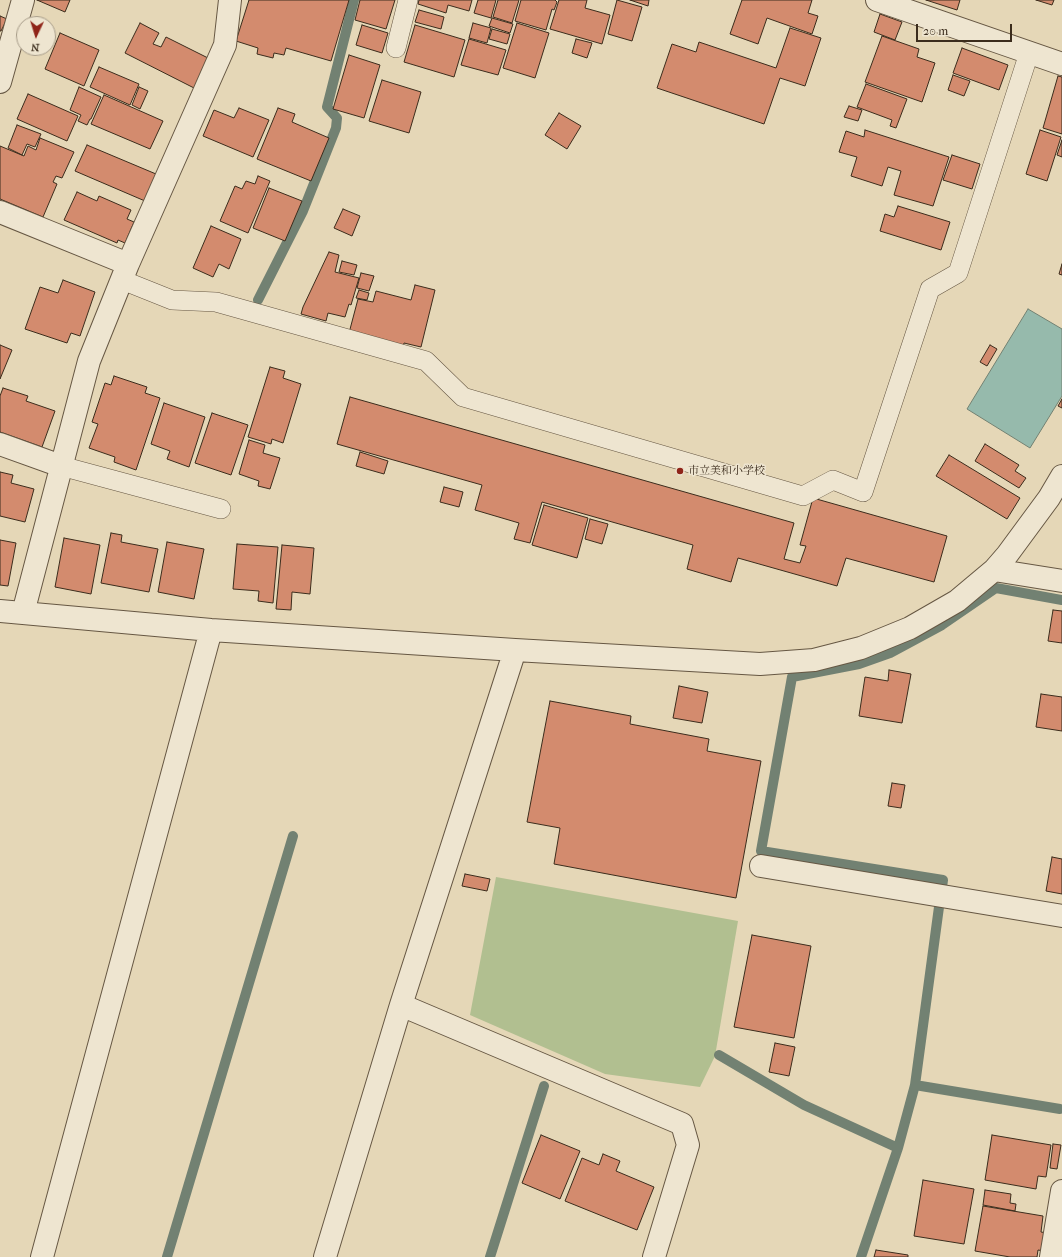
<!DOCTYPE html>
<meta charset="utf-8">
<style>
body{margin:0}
#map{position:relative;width:1062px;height:1257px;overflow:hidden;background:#e5d7b7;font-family:"IM FELL French Canon",serif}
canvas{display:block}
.north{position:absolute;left:16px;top:16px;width:40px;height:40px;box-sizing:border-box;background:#eee5d0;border:1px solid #a69b88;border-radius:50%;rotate:184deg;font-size:11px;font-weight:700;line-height:16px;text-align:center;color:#3b2c1c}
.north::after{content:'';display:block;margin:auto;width:14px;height:18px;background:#8f2418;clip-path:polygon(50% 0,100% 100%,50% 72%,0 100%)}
.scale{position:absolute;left:916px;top:24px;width:96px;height:18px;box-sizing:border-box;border:2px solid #3b2c1c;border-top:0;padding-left:5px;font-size:12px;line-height:14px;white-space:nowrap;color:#3b2c1c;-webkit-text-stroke:3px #eee5d0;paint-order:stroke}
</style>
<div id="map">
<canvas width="1062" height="1257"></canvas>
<div class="north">N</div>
<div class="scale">20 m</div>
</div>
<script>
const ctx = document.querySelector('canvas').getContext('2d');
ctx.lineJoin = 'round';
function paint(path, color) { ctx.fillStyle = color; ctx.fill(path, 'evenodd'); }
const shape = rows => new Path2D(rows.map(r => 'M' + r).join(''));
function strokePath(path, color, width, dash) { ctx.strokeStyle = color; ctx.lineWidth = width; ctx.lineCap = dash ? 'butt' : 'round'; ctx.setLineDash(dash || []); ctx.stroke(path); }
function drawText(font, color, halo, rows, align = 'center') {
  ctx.font = font + ' "IM FELL French Canon","Noto Serif JP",serif'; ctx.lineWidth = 3; ctx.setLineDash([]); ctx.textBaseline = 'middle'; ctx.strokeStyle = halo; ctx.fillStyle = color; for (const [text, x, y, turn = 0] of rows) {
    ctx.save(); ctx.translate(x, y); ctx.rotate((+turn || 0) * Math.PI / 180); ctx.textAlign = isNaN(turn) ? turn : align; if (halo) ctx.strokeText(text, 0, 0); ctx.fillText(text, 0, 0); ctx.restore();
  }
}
paint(shape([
 [496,877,738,921,715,1056,700,1087,605,1074,470,1015]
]), '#b1bf90');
const water = shape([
 [1028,309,1062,329,1062,396,1030,448,967,409,1028,309]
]);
paint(water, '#96baac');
strokePath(water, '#728172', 1);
strokePath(shape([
 [258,300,303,211,336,128,337,118,327,107,354,0],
 [942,887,943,880,761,851,792,677,859,664,890,653,942,625,996,588,1062,600],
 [719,1055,804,1105,898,1148],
 [915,1085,1060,1109],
 [167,1257,293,836],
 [490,1257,544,1086],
 [861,1257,898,1148,915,1085,939,907]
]), '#728172', 10);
const building = shape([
 [37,0,70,0,65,12,37,0],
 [249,0,349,0,331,61,286,48,284,55,274,53,273,58,257,54,258,48,236,41,249,0],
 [360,0,395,0,386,29,355,20,360,0],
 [419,0,472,0,469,11,448,5,446,13,418,4,419,0],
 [478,0,496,0,491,18,474,13,478,0],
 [498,0,519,0,512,23,493,17,498,0],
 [521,0,555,0,557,2,554,10,552,9,546,30,515,21,521,0],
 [559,0,587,0,585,8,610,15,602,44,550,29,559,0],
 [617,0,642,7,632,41,608,34,617,0],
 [630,0,649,0,648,6,630,0],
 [742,0,812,0,808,13,818,16,812,34,767,18,758,44,730,34,742,0],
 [926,0,960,0,957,10,926,0],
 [1036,0,1054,0,1052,5,1036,0],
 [419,10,444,17,441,29,415,22,419,10],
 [880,14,902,22,895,40,874,32,880,14],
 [0,16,7,19,1,31,0,31,0,16],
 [492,18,513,24,510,33,489,26,492,18],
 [140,23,159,33,153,44,161,47,166,37,210,59,196,89,125,53,140,23],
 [473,23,491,28,487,43,469,38,473,23],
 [517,23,549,33,535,78,503,68,517,23],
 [362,25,388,33,382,53,356,45,362,25],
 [415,25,465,40,454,77,404,62,415,25],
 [790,28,821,38,805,86,780,78,764,124,657,88,672,44,696,52,699,42,776,68,790,28],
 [492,29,510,34,507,44,489,39,492,29],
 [60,33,99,50,84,86,45,69,60,33],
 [882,36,919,49,917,57,935,63,922,102,865,82,882,36],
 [469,39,506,50,498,75,461,65,469,39],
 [576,39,592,43,587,58,572,53,576,39],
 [962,48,1008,65,999,90,953,73,962,48],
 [349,55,380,65,364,118,333,109,349,55],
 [99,67,139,84,130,105,90,87,99,67],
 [953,75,970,81,964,96,948,90,953,75],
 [1058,76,1062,77,1062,134,1043,128,1058,76],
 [382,80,421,92,409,133,369,121,382,80],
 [866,84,907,99,896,128,890,126,892,120,857,107,866,84],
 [79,87,101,97,91,119,90,119,87,125,78,121,81,115,70,110,79,87],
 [139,87,148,91,140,109,132,105,139,87],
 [28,94,78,116,67,141,17,119,28,94],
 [104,95,163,121,150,149,91,124,104,95],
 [849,106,862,110,858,121,844,117,849,106],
 [239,108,269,120,253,157,203,136,214,110,234,118,239,108],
 [278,108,295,114,292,122,329,138,311,181,257,159,278,108],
 [559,113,581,126,567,149,545,135,559,113],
 [17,125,41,134,35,147,27,144,22,155,8,148,17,125],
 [865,130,949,157,933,206,894,195,901,171,888,167,882,186,851,176,857,157,839,152,846,131,864,137,865,130],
 [1040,130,1061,137,1047,181,1026,174,1040,130],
 [40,138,74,152,62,178,56,176,53,182,57,184,43,217,0,199,0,146,24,156,28,146,36,150,40,138],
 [1062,140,1062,157,1057,155,1062,140],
 [87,145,156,174,145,201,75,171,87,145],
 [952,155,980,164,972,189,943,180,952,155],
 [258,176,270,181,248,233,220,221,235,186,242,189,246,181,255,184,258,176],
 [269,188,302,201,285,241,253,228,269,188],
 [77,192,97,201,99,196,131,210,127,219,134,222,125,243,118,240,117,243,64,220,77,192],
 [898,206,950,222,941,250,880,231,885,214,894,217,898,206],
 [343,209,360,216,352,236,334,228,343,209],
 [211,226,241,239,229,269,219,264,213,277,193,268,211,226],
 [329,252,339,255,335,272,359,278,351,305,349,304,345,317,328,313,326,321,301,314,303,307,329,252],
 [342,261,357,265,354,275,339,272,342,261],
 [1062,264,1062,275,1059,274,1062,264],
 [361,273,374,276,369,291,357,288,361,273],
 [63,280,95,292,80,336,71,333,67,343,25,329,40,287,58,293,63,280],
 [415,285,435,290,421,347,404,343,403,347,349,333,358,299,373,302,376,291,411,300,415,285],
 [359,290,369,293,367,300,356,298,359,290],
 [0,345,12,350,0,379,0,345],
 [990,345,997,349,987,366,980,362,990,345],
 [270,367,285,371,283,378,301,384,283,443,272,439,271,444,248,437,270,367],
 [114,376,147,387,145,393,160,398,136,470,114,462,115,457,89,448,98,424,92,422,105,383,111,385,114,376],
 [3,388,28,396,26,401,55,411,42,447,0,432,0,396,3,388],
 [350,397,794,523,784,559,800,563,806,546,800,545,813,498,947,536,934,582,846,558,837,586,738,558,731,582,687,569,693,545,542,502,530,543,514,539,519,523,475,510,482,485,337,444,350,397],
 [1062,399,1062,408,1058,406,1062,399],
 [164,403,205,417,189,467,167,459,170,451,151,444,164,403],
 [212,413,248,425,231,475,195,463,212,413],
 [249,440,265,445,263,453,280,458,270,489,258,486,259,481,239,474,249,440],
 [985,444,1019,465,1015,471,1026,478,1019,488,975,461,985,444],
 [360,452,388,461,384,474,356,466,360,452],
 [949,455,1020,498,1007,519,936,476,949,455],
 [0,472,13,475,11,483,34,489,25,522,0,516,0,472],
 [444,487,463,492,459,507,440,502,444,487],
 [544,505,588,518,577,558,532,545,544,505],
 [590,519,608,524,602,544,585,539,590,519],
 [111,533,122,535,121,542,158,549,149,592,101,583,111,533],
 [64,538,100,545,91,594,55,587,64,538],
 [0,540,16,543,8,586,0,585,0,540],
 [167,542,204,549,194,599,158,592,167,542],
 [237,544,278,547,273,603,258,601,259,591,233,589,237,544],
 [282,545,314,548,310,594,292,592,291,610,276,609,282,545],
 [1053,610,1062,611,1062,643,1048,641,1053,610],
 [889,670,911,674,902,723,859,716,865,677,888,681,889,670],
 [679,686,708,692,702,723,673,718,679,686],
 [1041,694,1062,697,1062,731,1036,727,1041,694],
 [550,701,631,716,630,724,709,739,707,751,761,761,736,898,554,864,560,828,527,822,550,701],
 [892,783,905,785,901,808,888,806,892,783],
 [1052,857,1062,859,1062,894,1046,891,1052,857],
 [465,874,490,879,487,891,462,886,465,874],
 [752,935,811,946,794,1038,734,1027,752,935],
 [775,1043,795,1047,789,1076,769,1072,775,1043],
 [541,1135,580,1151,560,1199,522,1183,541,1135],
 [992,1135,1051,1145,1046,1177,1038,1176,1036,1189,985,1180,992,1135],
 [1053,1144,1061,1145,1057,1169,1050,1168,1053,1144],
 [603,1154,620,1161,616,1171,654,1187,637,1230,565,1201,582,1158,599,1165,603,1154],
 [923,1180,974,1189,964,1244,914,1236,923,1180],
 [985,1190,1011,1194,1010,1203,1016,1204,1015,1211,983,1205,985,1190],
 [983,1206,1043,1216,1041,1232,1047,1233,1044,1251,1038,1250,1037,1257,1010,1257,975,1251,983,1206],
 [876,1250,908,1255,908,1257,874,1257,876,1250]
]);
paint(building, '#d38b6e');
strokePath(building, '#3b2c1c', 1);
const service = shape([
 [396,48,408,0],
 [122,280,172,300,216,302,426,361,463,397,803,496,833,480,863,492,930,289,958,273,1029,53],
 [61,466,221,509]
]);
const minor = shape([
 [877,0,1062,64],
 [0,82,23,0],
 [0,212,128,264],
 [0,444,61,466],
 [994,570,1062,581],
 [0,611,211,630,515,650,760,664,814,660,861,648,910,628,957,601,994,570,1007,555,1049,498,1062,476],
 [23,613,89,361,128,264,225,45,230,0],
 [761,866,1062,916],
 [401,1005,682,1124,688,1145,654,1257],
 [42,1257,211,630],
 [325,1257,401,1005,515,650],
 [1051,1257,1062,1191]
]);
strokePath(service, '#665743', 20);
strokePath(minor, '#665743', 24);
strokePath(service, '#eee5d0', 19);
strokePath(minor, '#eee5d0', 22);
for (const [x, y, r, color] of [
 [680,471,4,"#8f2418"]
]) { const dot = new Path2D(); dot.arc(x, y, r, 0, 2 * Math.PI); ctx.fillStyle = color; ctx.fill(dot); strokePath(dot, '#eee5d0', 1.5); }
drawText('11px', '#3b2c1c', '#eee5d0', [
 ["市立美和小学校",688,471]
], 'left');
</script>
